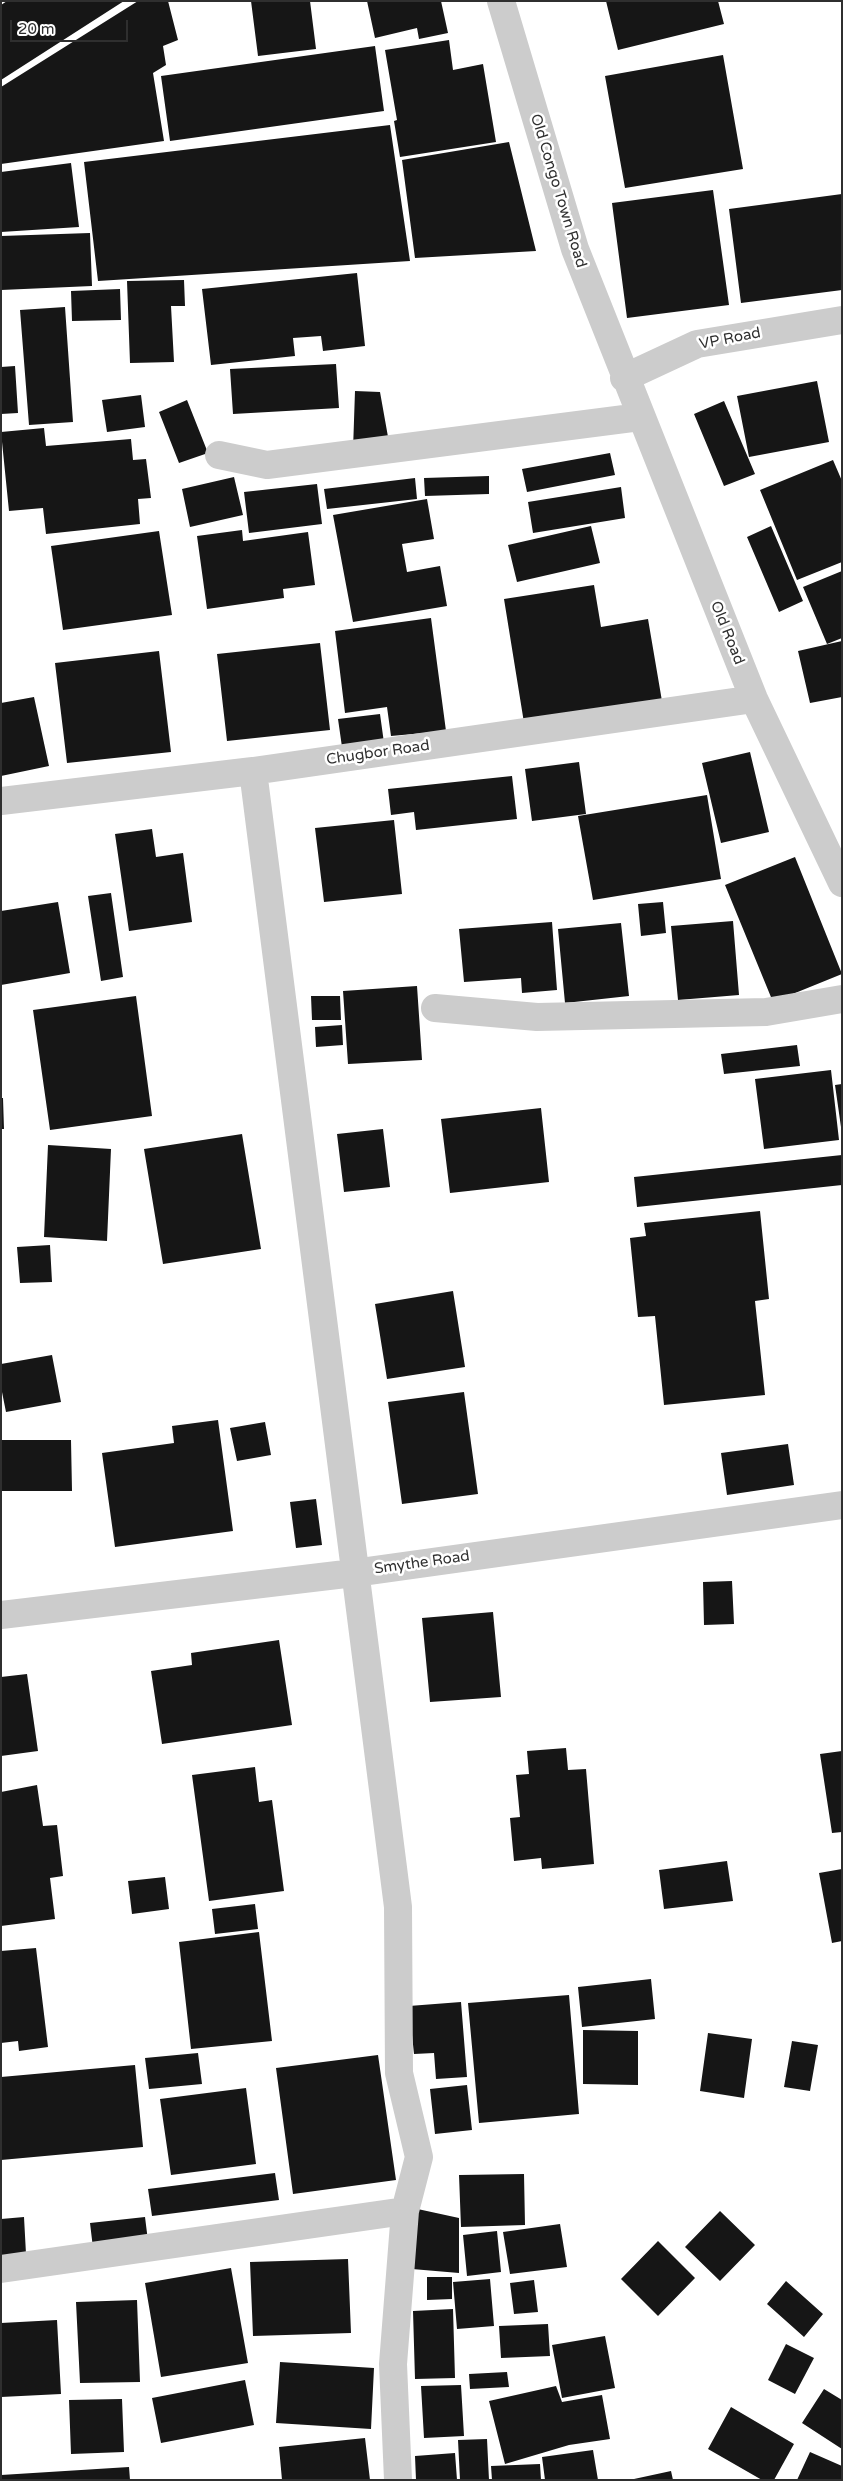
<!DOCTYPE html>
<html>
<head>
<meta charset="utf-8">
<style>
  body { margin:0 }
  #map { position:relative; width:843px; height:2481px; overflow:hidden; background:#fff; font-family:"Varela Round",sans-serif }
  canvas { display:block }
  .frame { position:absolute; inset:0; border:2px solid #2f2f2f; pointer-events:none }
  .scale { position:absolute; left:10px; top:20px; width:118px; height:22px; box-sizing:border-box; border:2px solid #2f2f2f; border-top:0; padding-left:6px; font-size:15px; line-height:18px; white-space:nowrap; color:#2f2f2f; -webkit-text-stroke:4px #fff; paint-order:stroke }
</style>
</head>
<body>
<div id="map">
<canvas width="843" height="2481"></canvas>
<div class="frame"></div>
<div class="scale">20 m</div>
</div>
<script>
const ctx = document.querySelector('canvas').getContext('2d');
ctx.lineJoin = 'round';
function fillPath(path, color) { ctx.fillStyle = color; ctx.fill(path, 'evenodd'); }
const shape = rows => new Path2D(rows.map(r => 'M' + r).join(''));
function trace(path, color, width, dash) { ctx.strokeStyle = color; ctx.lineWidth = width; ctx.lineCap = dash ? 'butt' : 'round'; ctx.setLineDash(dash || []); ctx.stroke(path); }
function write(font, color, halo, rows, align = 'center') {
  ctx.font = font + ' "Varela Round",sans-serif'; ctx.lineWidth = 5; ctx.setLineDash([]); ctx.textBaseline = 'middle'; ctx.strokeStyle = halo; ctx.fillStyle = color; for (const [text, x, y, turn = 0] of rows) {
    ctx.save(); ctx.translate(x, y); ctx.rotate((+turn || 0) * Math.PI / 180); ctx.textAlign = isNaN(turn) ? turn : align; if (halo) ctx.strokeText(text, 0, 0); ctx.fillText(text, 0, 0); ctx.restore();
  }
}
fillPath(shape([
  [7,1,124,1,1,80,1,5],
  [138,1,168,1,178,40,163,46,166,65,153,73,164,141,1,164,1,87],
  [251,1,310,1,316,49,258,56],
  [367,1,441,1,448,33,419,39,417,28,375,38],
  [606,1,718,1,724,24,618,50],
  [449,40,453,70,483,64,496,142,400,157,394,121,397,120,385,50],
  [375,46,384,111,170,141,161,76],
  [723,55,743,169,625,188,605,76],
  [390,125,410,261,98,281,84,162],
  [509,142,536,251,415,258,402,160],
  [71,163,79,227,1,232,1,172],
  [713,190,729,305,627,318,612,203],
  [842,194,842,290,741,303,729,209],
  [90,233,92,286,1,290,1,236],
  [357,273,365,346,323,351,321,336,293,338,295,356,211,365,202,289],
  [184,280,185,306,171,306,174,362,130,363,127,281],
  [120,289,121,320,72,321,71,291],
  [65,307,73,422,29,425,20,310],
  [336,364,339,408,233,414,230,369],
  [15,366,18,413,1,414,1,367],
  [817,381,829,442,749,457,737,396],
  [355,391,380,392,390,448,353,450],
  [141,395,145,427,107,432,102,400],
  [187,400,208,453,179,463,159,412],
  [724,401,755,474,724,486,694,414],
  [44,428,46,446,131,439,133,460,146,459,151,498,138,499,140,524,46,534,43,508,9,511,1,432],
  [610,453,615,475,527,492,522,469],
  [833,460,842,481,842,562,797,580,760,490],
  [489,476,489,494,425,496,424,478],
  [234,477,243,515,190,527,182,489],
  [415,478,417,499,327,509,324,489],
  [317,484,322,524,249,533,244,492],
  [621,487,625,518,533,533,528,502],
  [427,499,434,539,402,544,407,572,440,566,447,606,353,622,333,515],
  [591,526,600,563,517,582,508,545],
  [771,526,803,601,779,612,747,537],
  [242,530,243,541,308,532,315,585,283,589,284,598,207,609,197,536],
  [159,531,172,615,63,630,51,546],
  [842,571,842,638,827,644,803,587],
  [594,585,601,627,648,619,663,707,525,729,504,599],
  [431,618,446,731,391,736,387,707,345,713,335,631],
  [842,641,842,697,810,703,798,651],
  [320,643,330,730,227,741,217,654],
  [159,651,171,752,67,763,55,663],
  [34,697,49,766,1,776,1,703],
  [380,714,384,743,342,747,338,719],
  [750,752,769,832,721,843,702,763],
  [579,762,586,814,532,821,525,769],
  [512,776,517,819,416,830,414,812,391,815,388,789],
  [707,795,721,879,593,900,578,816],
  [394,820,402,894,324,902,315,828],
  [152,829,156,857,183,853,192,922,129,931,115,834],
  [795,857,842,974,773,1002,725,885],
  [111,893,123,977,101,981,88,896],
  [58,902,70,973,1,985,1,911],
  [663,902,666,933,641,936,638,904],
  [733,921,739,995,678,1000,671,926],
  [552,922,557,990,522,993,521,978,464,982,459,929],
  [621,923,629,996,565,1003,558,929],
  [417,986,422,1060,348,1064,343,991],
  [136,996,152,1116,50,1130,33,1010],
  [311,996,340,996,341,1020,312,1020],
  [342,1025,343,1045,316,1047,315,1027],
  [797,1045,800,1066,724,1074,721,1054],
  [831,1070,839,1140,764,1149,755,1079],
  [842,1084,842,1127,841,1127,835,1085],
  [1,1098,3,1098,4,1129,1,1129],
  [541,1108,549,1182,450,1193,441,1119],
  [383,1129,390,1187,344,1192,337,1134],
  [242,1134,261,1249,163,1264,144,1149],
  [48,1145,111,1149,107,1241,44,1237],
  [842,1155,842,1185,637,1207,634,1177],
  [760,1211,769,1299,755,1301,765,1395,664,1405,655,1316,638,1317,630,1238,646,1236,644,1223],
  [50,1245,52,1282,20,1283,17,1247],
  [453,1291,465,1367,387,1379,375,1304],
  [52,1355,61,1402,6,1412,1,1387,1,1364],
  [464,1392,478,1494,402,1504,388,1402],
  [218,1420,233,1531,115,1547,102,1453,174,1443,172,1426],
  [265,1422,271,1455,237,1461,230,1428],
  [1,1440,71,1440,72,1491,2,1491],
  [788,1444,794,1485,727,1495,721,1453],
  [316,1499,322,1545,296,1548,290,1502],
  [732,1581,734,1624,704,1625,703,1582],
  [493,1612,501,1697,430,1702,422,1618],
  [279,1640,292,1725,162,1744,151,1671,192,1665,191,1653],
  [27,1674,38,1751,1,1756,1,1677],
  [566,1748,568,1770,586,1769,594,1864,542,1869,541,1858,514,1861,510,1818,520,1817,516,1775,529,1774,527,1751],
  [842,1751,842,1832,832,1833,820,1754],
  [255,1767,259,1802,272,1800,284,1891,209,1901,192,1775],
  [37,1785,43,1826,57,1825,63,1876,50,1878,55,1919,1,1926,1,1792],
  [727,1861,733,1901,664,1909,659,1870],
  [842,1869,842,1941,832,1943,819,1873],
  [165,1877,169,1909,132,1914,128,1881],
  [255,1904,258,1929,215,1934,212,1909],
  [259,1932,272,2041,191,2049,179,1942],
  [36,1948,48,2047,19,2051,18,2041,1,2043,1,1951],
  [651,1979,655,2019,582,2027,578,1987],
  [569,1995,579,2114,479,2123,468,2003],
  [461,2002,467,2077,436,2079,434,2053,414,2054,409,2006],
  [583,2030,638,2031,638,2085,583,2084],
  [708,2033,752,2039,744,2098,700,2091],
  [792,2041,818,2045,810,2091,784,2087],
  [198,2053,202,2084,149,2089,145,2058],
  [378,2055,396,2180,293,2194,276,2068],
  [135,2065,143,2147,1,2160,1,2077],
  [467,2085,472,2130,435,2134,430,2089],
  [246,2088,256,2164,171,2175,160,2099],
  [275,2173,279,2200,152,2216,148,2189],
  [524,2174,525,2225,461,2227,459,2175],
  [413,2208,459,2218,459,2273,412,2269],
  [720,2211,755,2245,720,2281,685,2247],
  [24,2217,26,2254,1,2256,1,2219],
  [145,2217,148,2241,93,2248,90,2223],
  [560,2224,567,2267,510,2274,503,2232],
  [497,2231,501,2272,467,2276,463,2235],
  [658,2241,695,2278,658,2316,621,2279],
  [348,2259,351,2333,253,2336,250,2262],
  [231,2268,248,2363,161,2377,145,2283],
  [427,2277,452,2277,452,2299,427,2300],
  [490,2279,494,2326,457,2329,453,2282],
  [534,2280,538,2312,514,2314,510,2283],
  [786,2281,823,2314,804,2337,767,2304],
  [137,2300,140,2382,80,2383,76,2302],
  [453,2309,455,2378,415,2379,413,2311],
  [57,2320,61,2394,1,2397,1,2323],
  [548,2324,550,2356,501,2358,499,2326],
  [605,2336,615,2388,562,2398,552,2345],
  [786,2344,814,2358,795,2394,768,2380],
  [280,2362,374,2368,371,2429,276,2423],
  [507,2372,509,2387,470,2389,469,2374],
  [245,2380,254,2425,161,2443,152,2398],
  [461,2385,464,2436,424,2438,421,2386],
  [556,2386,562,2402,602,2395,610,2439,569,2445,505,2464,489,2401],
  [824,2389,842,2400,842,2449,802,2423],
  [122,2399,124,2452,71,2454,69,2400],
  [731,2407,794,2444,774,2480,762,2480,708,2449],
  [365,2438,370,2480,282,2480,279,2447],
  [487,2439,489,2480,460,2480,458,2440],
  [593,2450,598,2480,545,2480,542,2457],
  [810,2452,842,2466,842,2480,797,2480],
  [455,2453,457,2480,416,2480,415,2456],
  [540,2464,541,2480,492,2480,491,2466],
  [129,2467,130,2480,1,2480,1,2475],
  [671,2471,673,2480,634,2480,634,2479]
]), '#161616');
trace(shape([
  [501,1,575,249,754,699,842,883],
  [624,378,697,344,842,320],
  [219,455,267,465,640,417],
  [253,771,398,1907,399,2073,419,2157,405,2211,393,2364,398,2480],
  [1,801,253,771,754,699],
  [435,1008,537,1017,766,1012,842,999],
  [1,1615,354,1573,842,1505],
  [1,2269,405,2211]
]), '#ccc', 28);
write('15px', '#2f2f2f', '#fff', [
  ["Old Congo Town Road",558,191,73],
  ["VP Road",730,339,-11],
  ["Old Road",727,633,68],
  ["Chugbor Road",378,753,-8],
  ["Smythe Road",422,1563,-8]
]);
</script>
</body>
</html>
